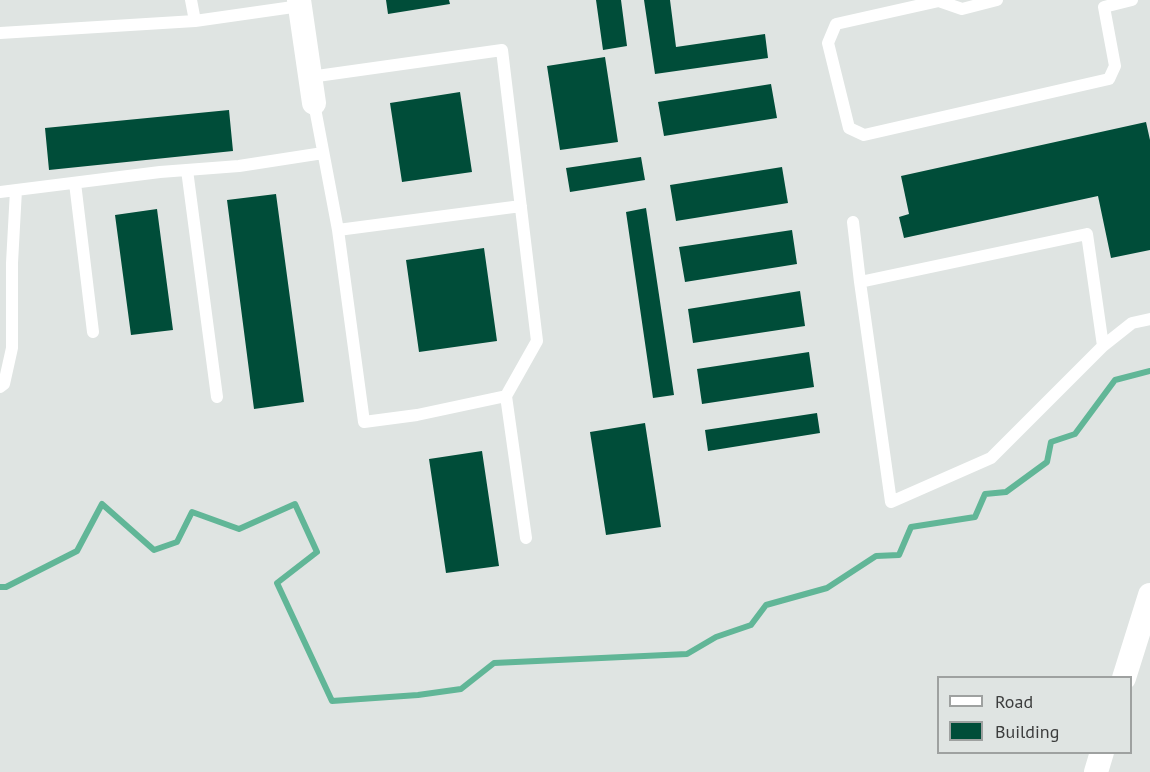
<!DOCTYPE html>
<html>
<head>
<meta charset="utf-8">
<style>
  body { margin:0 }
  #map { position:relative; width:1150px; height:772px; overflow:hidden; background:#dfe4e2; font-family:"PT Sans",sans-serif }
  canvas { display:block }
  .legend { position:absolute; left:937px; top:676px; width:195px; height:78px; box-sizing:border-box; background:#dfe4e2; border:2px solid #9ea1a0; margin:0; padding:8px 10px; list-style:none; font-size:18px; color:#3c3d3d }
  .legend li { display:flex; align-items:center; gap:12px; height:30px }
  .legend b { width:30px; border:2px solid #9ea1a0 }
</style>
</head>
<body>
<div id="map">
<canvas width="1150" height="772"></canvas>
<ul class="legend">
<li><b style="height:8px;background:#fff"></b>Road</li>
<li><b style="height:16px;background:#004d39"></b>Building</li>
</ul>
</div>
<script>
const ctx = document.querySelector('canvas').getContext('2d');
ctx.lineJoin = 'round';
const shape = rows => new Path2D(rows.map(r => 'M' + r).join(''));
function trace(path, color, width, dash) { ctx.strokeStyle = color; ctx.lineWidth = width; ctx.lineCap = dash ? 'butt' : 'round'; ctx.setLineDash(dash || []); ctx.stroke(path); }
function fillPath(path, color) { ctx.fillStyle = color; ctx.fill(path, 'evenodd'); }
trace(shape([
  [0,587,6,587,77,551,102,504,154,550,177,542,192,512,239,529,295,504,317,552,277,583,332,701,418,695,461,689,494,663,687,654,716,637,751,625,766,605,827,588,876,556,899,555,911,527,975,517,985,494,1006,492,1047,462,1051,442,1075,434,1115,380,1150,371]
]), '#61b697', 6);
fillPath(shape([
  [386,0,449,0,450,4,388,14],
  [596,0,621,0,627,46,603,50],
  [644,0,670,0,676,47,765,34,768,58,655,74],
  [605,57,618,142,560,150,547,66],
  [771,84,777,118,664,136,658,102],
  [460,92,472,172,402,182,390,103],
  [229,110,233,151,49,170,45,128],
  [1146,122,1150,140,1150,250,1111,258,1098,196,904,238,899,217,909,214,901,176],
  [641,157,645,180,570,192,566,168],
  [782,167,788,203,676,221,670,185],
  [276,194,304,402,254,409,227,200],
  [646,208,674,395,653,398,626,212],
  [157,209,173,330,131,335,115,215],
  [792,230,797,264,685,282,679,247],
  [484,248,497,341,419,352,406,260],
  [800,291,805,326,693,343,688,309],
  [809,352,814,387,702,404,697,369],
  [817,413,820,433,708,451,705,430],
  [645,423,661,527,606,535,590,432],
  [482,451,499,566,446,573,429,459]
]), '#004d39');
trace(shape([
  [191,0,195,21],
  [997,0,962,9,939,1,836,24,828,43,849,128,864,135,1109,79,1115,66,1104,7,1132,0],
  [0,33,195,21,300,6],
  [310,77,502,50,537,341,506,396,417,415,364,422,338,230,314,103],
  [187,170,217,397],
  [75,183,93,332],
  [0,192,160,172,239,166,323,153],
  [853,222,860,282],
  [338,230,521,206],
  [1103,346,1087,234,860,282,891,502,991,458,1103,346,1132,323,1150,319],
  [0,387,4,384,12,348,12,263,16,190],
  [506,396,526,538]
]), '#fff', 12);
trace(shape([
  [299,0,314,103],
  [1124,678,1150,595],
  [1096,772,1102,752]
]), '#fff', 24);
</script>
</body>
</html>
